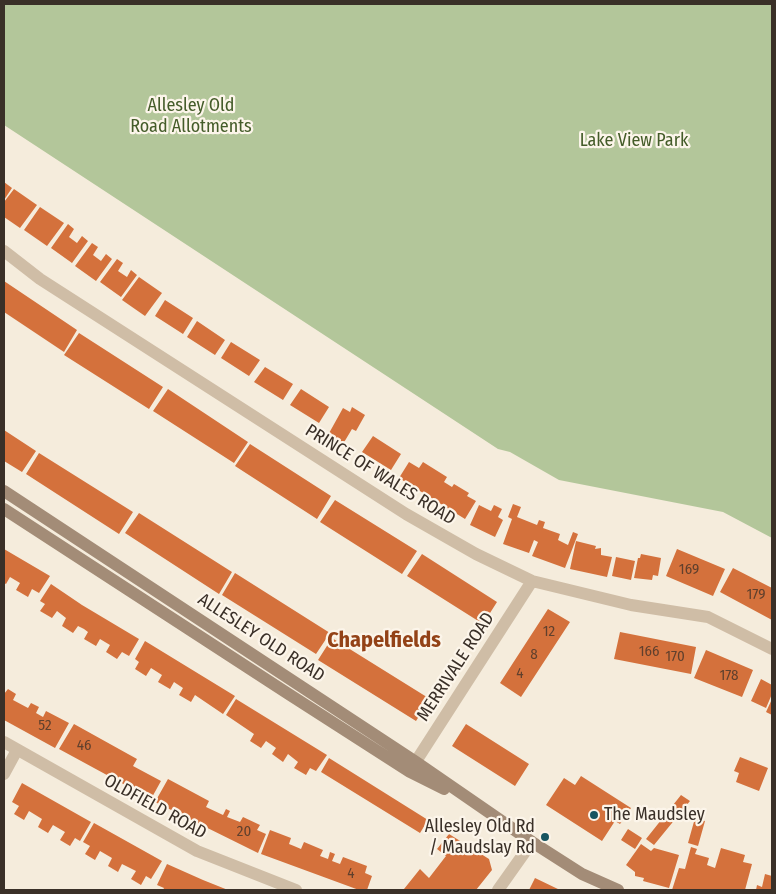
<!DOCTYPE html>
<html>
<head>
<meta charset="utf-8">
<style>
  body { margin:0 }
  #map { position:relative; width:776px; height:894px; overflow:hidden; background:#f5ecdc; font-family:"Fira Sans Condensed",sans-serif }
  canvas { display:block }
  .frame { position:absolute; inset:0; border:5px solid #3a3028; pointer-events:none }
</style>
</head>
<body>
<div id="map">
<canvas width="776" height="894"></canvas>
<div class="frame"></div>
</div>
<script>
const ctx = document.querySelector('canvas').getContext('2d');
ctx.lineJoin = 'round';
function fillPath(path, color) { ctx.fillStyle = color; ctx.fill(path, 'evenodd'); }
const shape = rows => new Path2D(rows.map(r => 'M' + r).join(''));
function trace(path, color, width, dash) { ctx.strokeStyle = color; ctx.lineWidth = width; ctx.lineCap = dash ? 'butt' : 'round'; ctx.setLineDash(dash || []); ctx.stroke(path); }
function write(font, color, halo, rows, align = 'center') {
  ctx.font = font + ' "Fira Sans Condensed",sans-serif'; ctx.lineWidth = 4.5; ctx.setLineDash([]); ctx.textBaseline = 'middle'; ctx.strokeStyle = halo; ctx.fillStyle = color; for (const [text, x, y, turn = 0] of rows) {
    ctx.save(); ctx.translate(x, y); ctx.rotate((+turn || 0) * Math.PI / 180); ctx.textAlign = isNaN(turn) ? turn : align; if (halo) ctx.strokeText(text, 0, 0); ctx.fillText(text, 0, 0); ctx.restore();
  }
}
fillPath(shape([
  [4,4,772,4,772,538,723,512,559,480,510,452,498,449,4,125]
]), '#b3c69a');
fillPath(shape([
  [4,182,12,188,4,200],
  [14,189,37,205,20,228,4,217,4,202],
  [40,207,64,223,47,246,24,230],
  [68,224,74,229,69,237,77,243,82,236,88,241,72,263,51,248],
  [92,243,98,247,93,255,101,261,106,254,112,259,96,281,75,266],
  [117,259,123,263,118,271,127,277,131,270,137,275,121,297,100,282],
  [139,277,162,293,145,316,122,300],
  [4,281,77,330,64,352,4,312],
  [165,300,193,318,183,334,155,316],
  [197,321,225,340,215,355,187,337],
  [79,333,163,387,149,409,64,355],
  [231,342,260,360,249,376,221,358],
  [265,367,293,384,283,400,254,382],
  [168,389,248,442,234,463,153,411],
  [301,389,329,407,319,423,290,405],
  [352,407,365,415,356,431,352,429,343,444,328,435,343,408,350,412],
  [4,430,36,451,22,472,4,461],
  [373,436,401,454,391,470,362,452],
  [250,444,331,496,317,519,235,466],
  [39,453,133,512,119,534,26,474],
  [409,462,419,468,423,462,447,477,444,482,452,487,454,484,469,493,467,496,476,501,465,519,399,478],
  [335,500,417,551,402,574,320,522],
  [513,504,521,507,517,517,537,525,539,520,545,522,543,528,560,534,558,540,568,545,573,532,578,534,565,568,532,556,538,542,534,540,529,553,503,544,512,519,508,517],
  [479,505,491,511,494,505,502,509,498,517,503,520,495,537,470,525],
  [139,513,232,572,219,594,125,533],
  [576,541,596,546,595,549,601,548,601,555,612,557,607,577,570,569],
  [4,549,50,576,39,593,32,589,28,597,16,590,20,583,10,577,6,584,4,583],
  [677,549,725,569,713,596,666,576],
  [422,554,497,602,483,624,407,576],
  [641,554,661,558,658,576,653,575,652,580,634,578,638,558,640,558],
  [616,557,635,561,631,580,612,576],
  [733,568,772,588,772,620,720,592],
  [235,573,330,633,316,654,222,595],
  [51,584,82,605,139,639,129,656,122,652,117,659,106,652,110,645,100,639,96,646,84,639,88,632,84,629,78,626,73,633,62,626,66,618,57,611,52,618,40,611,45,604,40,601],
  [548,609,570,622,521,697,500,683],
  [620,632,696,647,691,674,614,659],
  [332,638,430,699,416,721,318,660],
  [145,641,235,696,223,714,195,695,191,702,179,695,183,688,174,682,170,689,158,682,162,675,151,668,146,676,135,669,139,662,135,659],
  [706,650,753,670,742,697,694,678],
  [761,679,772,685,772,694,766,708,751,701],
  [8,689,16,694,13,700,28,708,31,703,39,707,36,713,43,717,46,711,69,723,55,748,4,720,4,694],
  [236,699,327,755,316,771,310,768,306,775,294,768,298,762,288,754,283,762,272,754,276,748,266,741,261,748,250,741,254,734,226,715],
  [772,699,772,715,766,712],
  [74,724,137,759,133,766,161,781,151,799,59,749],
  [466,724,529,764,515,786,452,746],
  [740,757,768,768,759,791,736,782,739,773,734,771],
  [329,758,428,820,420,833,321,772],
  [581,776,631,808,620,824,615,821,602,841,546,805,564,778,575,785],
  [168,779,209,801,206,807,223,815,226,809,230,811,227,817,240,822,243,817,260,825,257,830,266,834,258,853,155,802],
  [22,783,91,822,80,841,75,838,70,846,60,840,65,832,53,825,48,833,38,827,42,819,29,811,24,820,14,814,19,806,12,802],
  [681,795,690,801,654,845,646,839],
  [695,818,705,821,698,846,688,843],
  [94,823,162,861,151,879,146,876,141,885,131,879,136,871,122,864,118,872,108,866,112,858,100,851,95,860,85,854,90,846,83,842],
  [628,829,642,838,635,849,621,840],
  [270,830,291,838,289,844,294,846,301,849,304,842,323,850,320,856,328,859,330,852,335,854,332,861,340,864,343,857,367,866,365,873,372,876,367,890,359,890,261,854],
  [449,834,489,859,492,870,476,890,404,889,420,869,429,878,446,856,437,849],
  [641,844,651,851,654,848,679,855,669,888,643,881,644,878,635,876,635,872,626,865],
  [691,847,697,849,695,854,709,858,707,865,715,868,721,848,745,855,743,862,752,864,745,890,672,890,679,868,685,869],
  [167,864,203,880,228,890,163,890,164,888,157,885],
  [765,874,772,876,772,890,756,890,757,885,762,887],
  [535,878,560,890,529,890]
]), '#d4713c');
trace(shape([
  [4,251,40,279,406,514,476,554,532,581,631,605,708,617,772,649],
  [4,742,197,851,296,890],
  [411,769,532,581],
  [4,774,17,750],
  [498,890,532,842]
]), '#cfbda6', 12);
trace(shape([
  [4,491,416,762,532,842,582,874,618,890],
  [4,509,287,693,410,772,444,789]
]), '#a38c77', 12);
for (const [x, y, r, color] of [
  [594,815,5,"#185561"],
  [545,837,5,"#185561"]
]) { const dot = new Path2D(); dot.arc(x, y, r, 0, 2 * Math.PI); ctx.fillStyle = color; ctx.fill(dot); trace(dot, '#fcf5ea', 2); }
write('15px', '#60402d', null, [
  ["169",689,570],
  ["179",756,595],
  ["12",549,632],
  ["166",649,652],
  ["8",534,655],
  ["170",675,657],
  ["4",520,674],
  ["178",729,676],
  ["52",45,726],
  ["46",84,746],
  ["20",244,832],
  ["4",351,874]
]);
write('18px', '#445c29', '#fcf5ea', [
  ["Allesley Old",191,106],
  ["Road Allotments",191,127],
  ["Lake View Park",634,141]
]);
write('18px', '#3a3028', '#fcf5ea', [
  ["PRINCE OF WALES ROAD",380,475,32],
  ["ALLESLEY OLD ROAD",261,638,33],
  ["MERRIVALE ROAD",456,667,-57],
  ["OLDFIELD ROAD",155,807,29]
]);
write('18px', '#3a3028', '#fcf5ea', [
  ["The Maudsley",604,815],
  ["Allesley Old Rd",535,827,"right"],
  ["/ Maudslay Rd",535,848,"right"]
], 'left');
write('bold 22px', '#934217', '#fcf5ea', [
  ["Chapelfields",384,641]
]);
</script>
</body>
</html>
